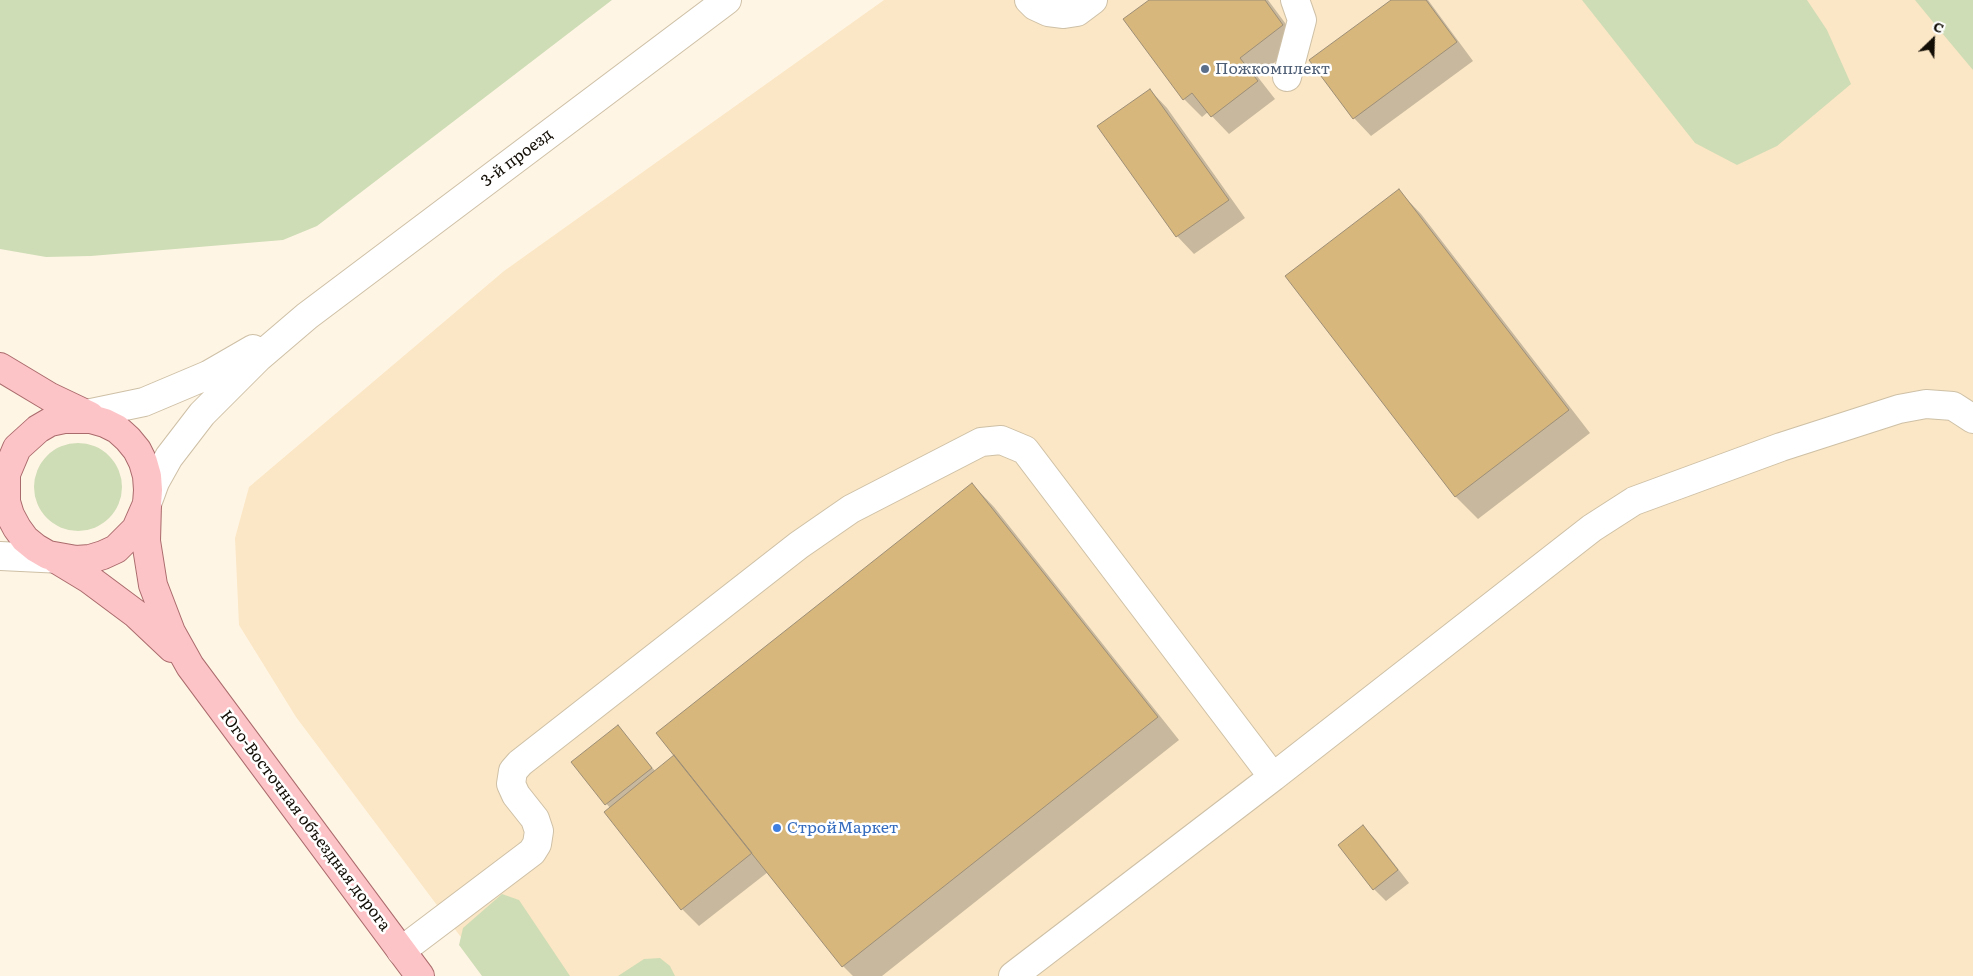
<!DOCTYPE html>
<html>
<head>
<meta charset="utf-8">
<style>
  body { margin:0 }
  #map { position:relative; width:1973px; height:976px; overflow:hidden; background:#fff5e5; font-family:Literata,serif }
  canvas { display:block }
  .north { position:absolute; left:1908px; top:15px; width:50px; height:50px; -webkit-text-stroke:4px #fff; paint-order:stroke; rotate:24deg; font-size:14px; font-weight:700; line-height:20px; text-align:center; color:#120d05 }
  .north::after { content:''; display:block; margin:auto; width:18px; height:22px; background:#120d05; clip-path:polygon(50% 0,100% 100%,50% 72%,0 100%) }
</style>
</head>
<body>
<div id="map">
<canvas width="1973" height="976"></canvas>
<div class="north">С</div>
</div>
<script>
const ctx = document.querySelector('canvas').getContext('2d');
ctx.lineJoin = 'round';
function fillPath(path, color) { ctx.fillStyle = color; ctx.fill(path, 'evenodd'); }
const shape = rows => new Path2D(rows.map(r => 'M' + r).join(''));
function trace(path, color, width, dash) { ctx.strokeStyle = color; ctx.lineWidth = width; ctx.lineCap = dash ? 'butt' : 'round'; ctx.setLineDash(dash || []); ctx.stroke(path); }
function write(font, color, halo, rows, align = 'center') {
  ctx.font = font + ' Literata,serif'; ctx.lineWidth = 5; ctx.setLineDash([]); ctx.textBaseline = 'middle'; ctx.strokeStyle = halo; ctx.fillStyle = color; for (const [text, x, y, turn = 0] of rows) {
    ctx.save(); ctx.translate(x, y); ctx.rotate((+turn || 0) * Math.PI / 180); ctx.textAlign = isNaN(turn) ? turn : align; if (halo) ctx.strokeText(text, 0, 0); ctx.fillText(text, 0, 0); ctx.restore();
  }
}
fillPath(shape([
  [884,0,1973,0,1973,976,490,976,296,717,239,625,235,538,249,487,504,271]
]), '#fbe7c5');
fillPath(shape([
  [0,0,612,0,317,226,283,240,91,256,46,257,0,249],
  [1582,0,1807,0,1827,30,1851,84,1777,146,1737,165,1695,143],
  [1915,0,1973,0,1973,70,1942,33],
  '34 487a44 44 0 1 1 88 0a44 44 0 1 1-88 0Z',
  [502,894,519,900,570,976,482,976,459,945,463,928],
  [660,958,670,966,675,976,618,976,644,959]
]), '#cfddb6');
fillPath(shape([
  [1151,0,1268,0,1300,43,1257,76,1275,99,1229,134,1208,112,1202,117,1184,99],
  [1393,0,1428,0,1473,61,1371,136,1354,118],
  [1150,90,1167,108,1245,218,1194,254,1177,236],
  [1399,191,1421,214,1590,433,1478,519,1456,497,1287,276],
  [972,484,994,507,1179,740,882,976,853,976,843,966,768,872,699,926,682,909,610,808,573,763,618,727,656,772],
  [1363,827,1375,839,1409,883,1386,901,1374,889]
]), '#0003');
const building = shape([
  [1149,0,1265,0,1283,25,1240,58,1258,81,1211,117,1192,93,1183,100,1123,19,1149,0],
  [1391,0,1426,0,1457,42,1353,119,1309,60,1391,0],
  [1150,89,1229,200,1176,237,1097,126,1150,89],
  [1399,189,1569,410,1455,497,1285,276,1399,189],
  [972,483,1158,717,842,967,656,733,972,483],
  [618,725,652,768,605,805,571,762,618,725],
  [674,755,752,853,681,910,604,812,674,755],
  [1363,825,1398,870,1373,890,1338,845,1363,825]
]);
fillPath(building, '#d8b77c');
trace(building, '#9e8f77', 1);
const minor = shape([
  [1029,0,1035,6,1048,12,1064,14,1077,12,1093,0],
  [1287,77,1302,20,1295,0],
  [72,417,144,402,208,375,253,349],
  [147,504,155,482,169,457,202,414,259,357,307,316,727,0],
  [0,556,62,559],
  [1273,777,1592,528,1634,501,1781,447,1899,409,1926,404,1953,406,1973,419],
  [401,951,532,852,537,844,539,831,535,819,516,795,511,784,513,771,520,763,799,545,851,509,981,442,1001,440,1025,450,1273,777,1013,976]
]);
const major = shape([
  [0,367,50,397,90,416],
  [0,482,10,515,17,528,25,539,36,548,48,555,76,560,90,559,103,555,116,549,136,529,147,504,148,490,147,476,143,462,137,450,128,439,117,429,105,423,91,419,64,419,50,422,38,429,17,448,6,474,6,502],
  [147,504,146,541,153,585,171,632,190,666,420,976],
  [56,559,89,579,136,614,172,648]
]);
trace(minor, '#cec0a6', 30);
trace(major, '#aa6b6c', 30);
trace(minor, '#fff', 28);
trace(major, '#fdc4c8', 28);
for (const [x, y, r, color] of [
  [1205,69,5,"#5c6f8a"],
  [777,828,5,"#3f7fe0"]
]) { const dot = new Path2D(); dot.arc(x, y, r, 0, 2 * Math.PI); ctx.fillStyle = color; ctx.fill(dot); trace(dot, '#fff', 2); }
write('16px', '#4e5e75', '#fff', [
  ["Пожкомплект",1215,69]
], 'left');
write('16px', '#120d05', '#fff', [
  ["3-й проезд",517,158,-37],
  ["Юго-Восточная объездная дорога",305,821,53]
]);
write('16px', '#366cbe', '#fff', [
  ["СтройМаркет",787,828]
], 'left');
</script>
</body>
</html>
